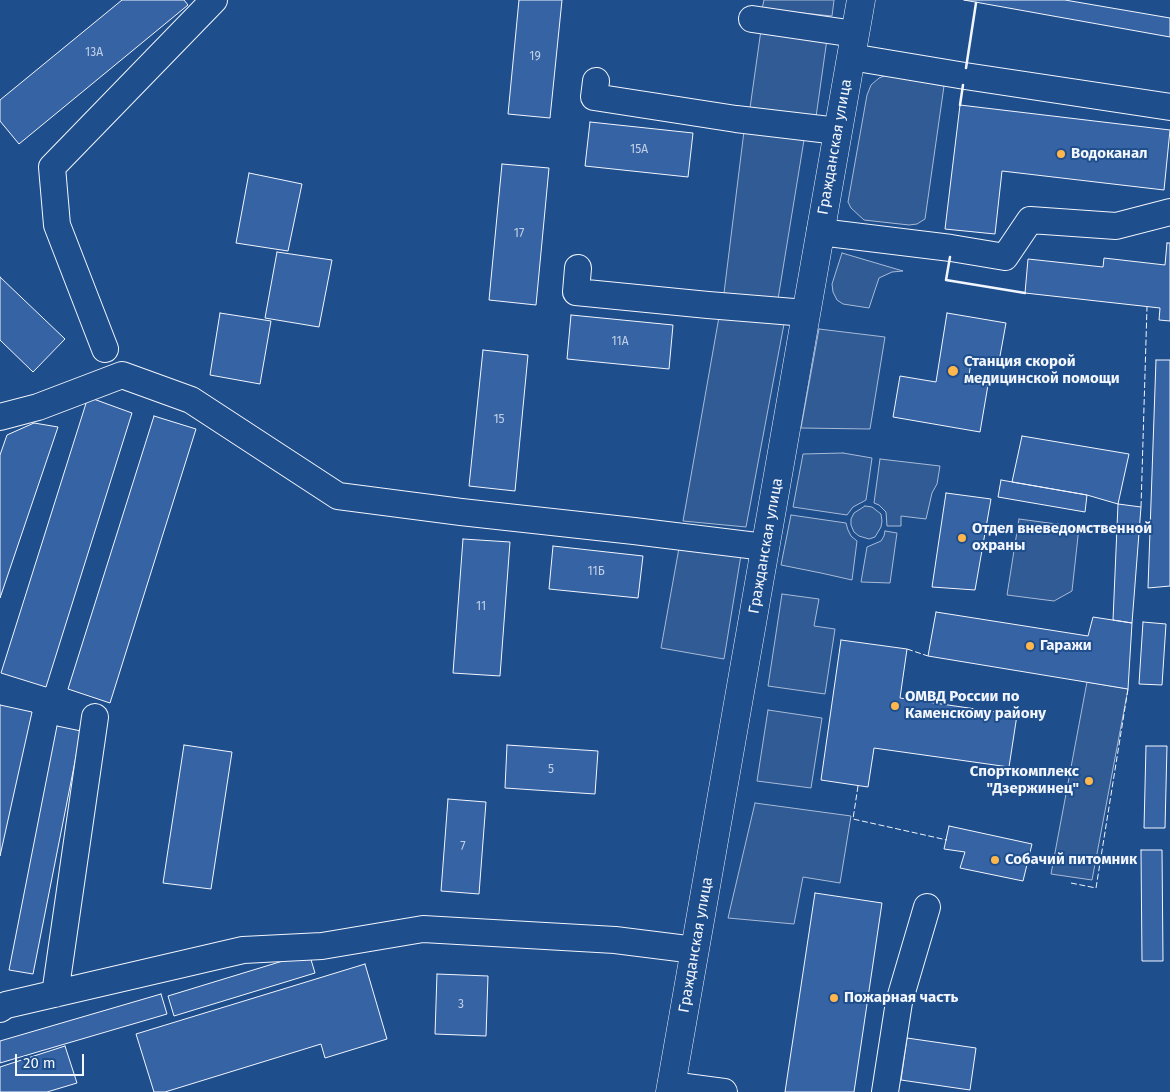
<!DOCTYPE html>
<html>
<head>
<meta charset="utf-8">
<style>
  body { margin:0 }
  #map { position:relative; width:1170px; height:1092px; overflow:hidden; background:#1f4e8c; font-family:"Fira Sans",sans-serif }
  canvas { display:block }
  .scale { position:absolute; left:15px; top:1054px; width:69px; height:22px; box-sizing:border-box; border:2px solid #f2f6ff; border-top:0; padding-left:6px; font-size:15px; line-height:18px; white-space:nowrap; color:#f2f6ff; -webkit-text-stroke:4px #1f4e8c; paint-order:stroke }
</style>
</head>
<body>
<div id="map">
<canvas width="1170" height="1092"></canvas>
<div class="scale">20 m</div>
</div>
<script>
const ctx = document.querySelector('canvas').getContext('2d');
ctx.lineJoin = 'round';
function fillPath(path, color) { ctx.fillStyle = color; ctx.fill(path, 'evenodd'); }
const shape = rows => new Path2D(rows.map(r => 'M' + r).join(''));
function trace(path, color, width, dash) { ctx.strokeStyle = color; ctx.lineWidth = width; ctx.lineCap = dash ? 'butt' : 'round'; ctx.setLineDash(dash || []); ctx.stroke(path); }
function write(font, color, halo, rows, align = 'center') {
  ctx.font = font + ' "Fira Sans",sans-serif'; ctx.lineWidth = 4; ctx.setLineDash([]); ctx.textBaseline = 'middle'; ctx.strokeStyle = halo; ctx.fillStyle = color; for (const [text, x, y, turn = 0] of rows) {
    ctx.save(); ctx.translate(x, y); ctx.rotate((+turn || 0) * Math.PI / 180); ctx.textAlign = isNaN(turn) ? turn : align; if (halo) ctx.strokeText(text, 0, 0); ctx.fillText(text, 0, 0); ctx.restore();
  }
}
const built = shape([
  [764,0,834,0,832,16,762,9,764,0],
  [761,30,827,39,816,117,750,108,761,30],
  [887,75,944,86,925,219,917,224,909,225,864,220,851,208,848,202,867,95,871,85,879,78,887,75],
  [744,131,804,140,778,299,724,293,744,131],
  [842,253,903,271,892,272,879,278,869,308,843,304,837,300,833,292,832,284,842,253],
  [719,317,784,324,746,527,683,521,719,317],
  [819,329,885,337,870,429,801,428,819,329],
  [843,453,872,458,866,500,853,507,847,515,793,507,803,454,843,453],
  [880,459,940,466,937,484,932,493,926,519,901,516,901,526,887,526,886,512,879,505,874,503,880,459],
  [865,506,872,507,881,514,882,521,881,527,875,537,869,539,859,536,854,532,851,525,851,519,854,513,865,506],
  [791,515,846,523,848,530,851,536,857,541,852,580,821,573,781,565,791,515],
  [1019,519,1079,527,1072,591,1054,601,1007,595,1019,519],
  [885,531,897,533,890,583,861,582,867,547,881,541,884,536,885,531],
  [679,548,741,555,724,659,661,648,679,548],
  [782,594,819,599,814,626,835,629,825,694,768,686,782,594],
  [1087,682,1128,689,1092,880,1051,874,1087,682],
  [768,710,822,718,811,788,757,781,768,710],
  [755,803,851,816,840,883,803,877,794,924,728,918,755,803]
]);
fillPath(built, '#305b95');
trace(built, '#a8bbd7', 1);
const building = shape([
  [122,0,184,0,188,5,19,144,0,121,0,100,122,0],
  [519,0,562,0,550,118,508,114,519,0],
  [964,0,1065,0,1170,18,1170,37,964,0],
  [960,105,1170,130,1164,190,1002,171,995,234,945,229,960,105],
  [590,122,693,133,688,177,585,166,590,122],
  [502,164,549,168,536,305,489,300,502,164],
  [249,173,302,184,288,251,236,243,249,173],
  [1167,243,1170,243,1170,321,1159,320,1160,308,1025,293,1028,259,1103,267,1104,258,1165,265,1167,243],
  [277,252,332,260,319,327,265,318,277,252],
  [0,277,65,339,33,372,0,340,0,277],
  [220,313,271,321,260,384,210,375,220,313],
  [947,313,1006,323,998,367,971,362,968,382,988,385,980,432,893,417,900,376,936,382,947,313],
  [571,315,673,325,669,369,567,359,571,315],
  [483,350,528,355,515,491,469,486,483,350],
  [1156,360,1170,360,1170,586,1148,588,1156,360],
  [88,397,132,413,46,687,1,673,88,397],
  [154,416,196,429,110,703,68,689,154,416],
  [34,423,58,427,0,598,0,455,7,435,34,423],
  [1022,436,1129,454,1118,504,1087,495,1012,482,1022,436],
  [1001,480,1087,495,1085,512,998,497,1001,480],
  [946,493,991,499,975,590,932,587,946,493],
  [1118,504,1141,507,1132,623,1113,620,1118,504],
  [463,539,510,542,500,676,453,673,463,539],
  [553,546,643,556,638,598,549,589,553,546],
  [936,612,1088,636,1093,617,1132,623,1128,689,928,656,936,612],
  [1143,622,1166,624,1162,685,1139,684,1143,622],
  [841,640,907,649,900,698,1017,715,1009,767,874,748,868,787,821,780,841,640],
  [0,705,32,712,0,856,0,705],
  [57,726,81,731,33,974,9,970,57,726],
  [184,745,232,752,211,889,163,883,184,745],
  [507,745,598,751,595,794,505,788,507,745],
  [1146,746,1167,746,1165,828,1144,828,1146,746],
  [448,799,486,802,479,894,441,891,448,799],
  [949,826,1032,844,1023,881,960,868,965,852,944,849,949,826],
  [1141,850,1162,850,1163,961,1142,961,1141,850],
  [815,893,882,903,854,1092,785,1092,815,893],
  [309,953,315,973,174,1016,168,996,309,953],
  [365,964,387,1039,325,1058,321,1044,165,1092,154,1092,136,1034,365,964],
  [437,974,488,976,486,1036,435,1034,437,974],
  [161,994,167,1014,0,1063,0,1041,161,994],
  [907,1038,976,1048,970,1090,901,1080,907,1038],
  [65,1046,77,1083,47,1092,0,1092,0,1067,65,1046]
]);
fillPath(building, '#3563a3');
trace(building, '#f2f6ff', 1);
const minor = shape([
  [752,19,855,34],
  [851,57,965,76,1170,107],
  [596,81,594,97,736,119,838,131],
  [820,232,951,248,1005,257,1030,220,1116,226,1170,212],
  [578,268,576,292,708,305,806,313],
  [105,349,57,225,52,167,214,0],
  [0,417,38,407,122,375,191,400,338,496,461,512,634,531,765,547],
  [55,994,95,717],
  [0,1009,6,1005,243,950,322,946,423,929,615,940,695,950],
  [671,1085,724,1092],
  [885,1092,899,1002,927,907]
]);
const major = shape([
  [670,1092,861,0]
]);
trace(minor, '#f2f6ff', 28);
trace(major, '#f2f6ff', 29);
trace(minor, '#1f4e8c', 26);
trace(major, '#1f4e8c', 28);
trace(shape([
  [1141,507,1147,307],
  [907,649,928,656],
  [858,786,853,819,947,840],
  [1071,883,1096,888,1128,689]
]), '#f2f6ff', 1, [6, 2.5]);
trace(shape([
  [966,68,976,3],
  [960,105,963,85],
  [950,257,946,280,1025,293]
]), '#f2f6ff', 2.5);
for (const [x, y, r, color] of [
  [1061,154,5,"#ffb74d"],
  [953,371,6,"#ffb74d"],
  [962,538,5,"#ffb74d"],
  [1030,646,5,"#ffb74d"],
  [895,706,5,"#ffb74d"],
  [1089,781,5,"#ffb74d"],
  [995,860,5,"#ffb74d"],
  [834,998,5,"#ffb74d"]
]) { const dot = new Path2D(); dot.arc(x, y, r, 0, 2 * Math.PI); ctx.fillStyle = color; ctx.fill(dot); trace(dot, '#1f4e8c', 2); }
write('12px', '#c3d1e8', null, [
  ["13А",94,53],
  ["19",535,57],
  ["15А",639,150],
  ["17",519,234],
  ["11А",620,342],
  ["15",499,420],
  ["11Б",596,572],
  ["11",481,607],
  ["5",551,770],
  ["7",463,847],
  ["3",461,1005]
]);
write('15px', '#f2f6ff', '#1f4e8c', [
  ["Гражданская улица",835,147,-80],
  ["Гражданская улица",766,546,-80],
  ["Гражданская улица",696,945,-80]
]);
write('bold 15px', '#f2f6ff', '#1f4e8c', [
  ["Водоканал",1071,154],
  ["Станция скорой",964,362],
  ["медицинской помощи",964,379],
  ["Отдел вневедомственной",972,529],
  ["охраны",972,546],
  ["Гаражи",1040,646],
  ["ОМВД России по",905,697],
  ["Каменскому району",905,714],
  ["Спорткомплекс",1079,772,"right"],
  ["\"Дзержинец\"",1079,789,"right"],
  ["Собачий питомник",1005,860],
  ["Пожарная часть",844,998]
], 'left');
</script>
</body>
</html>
